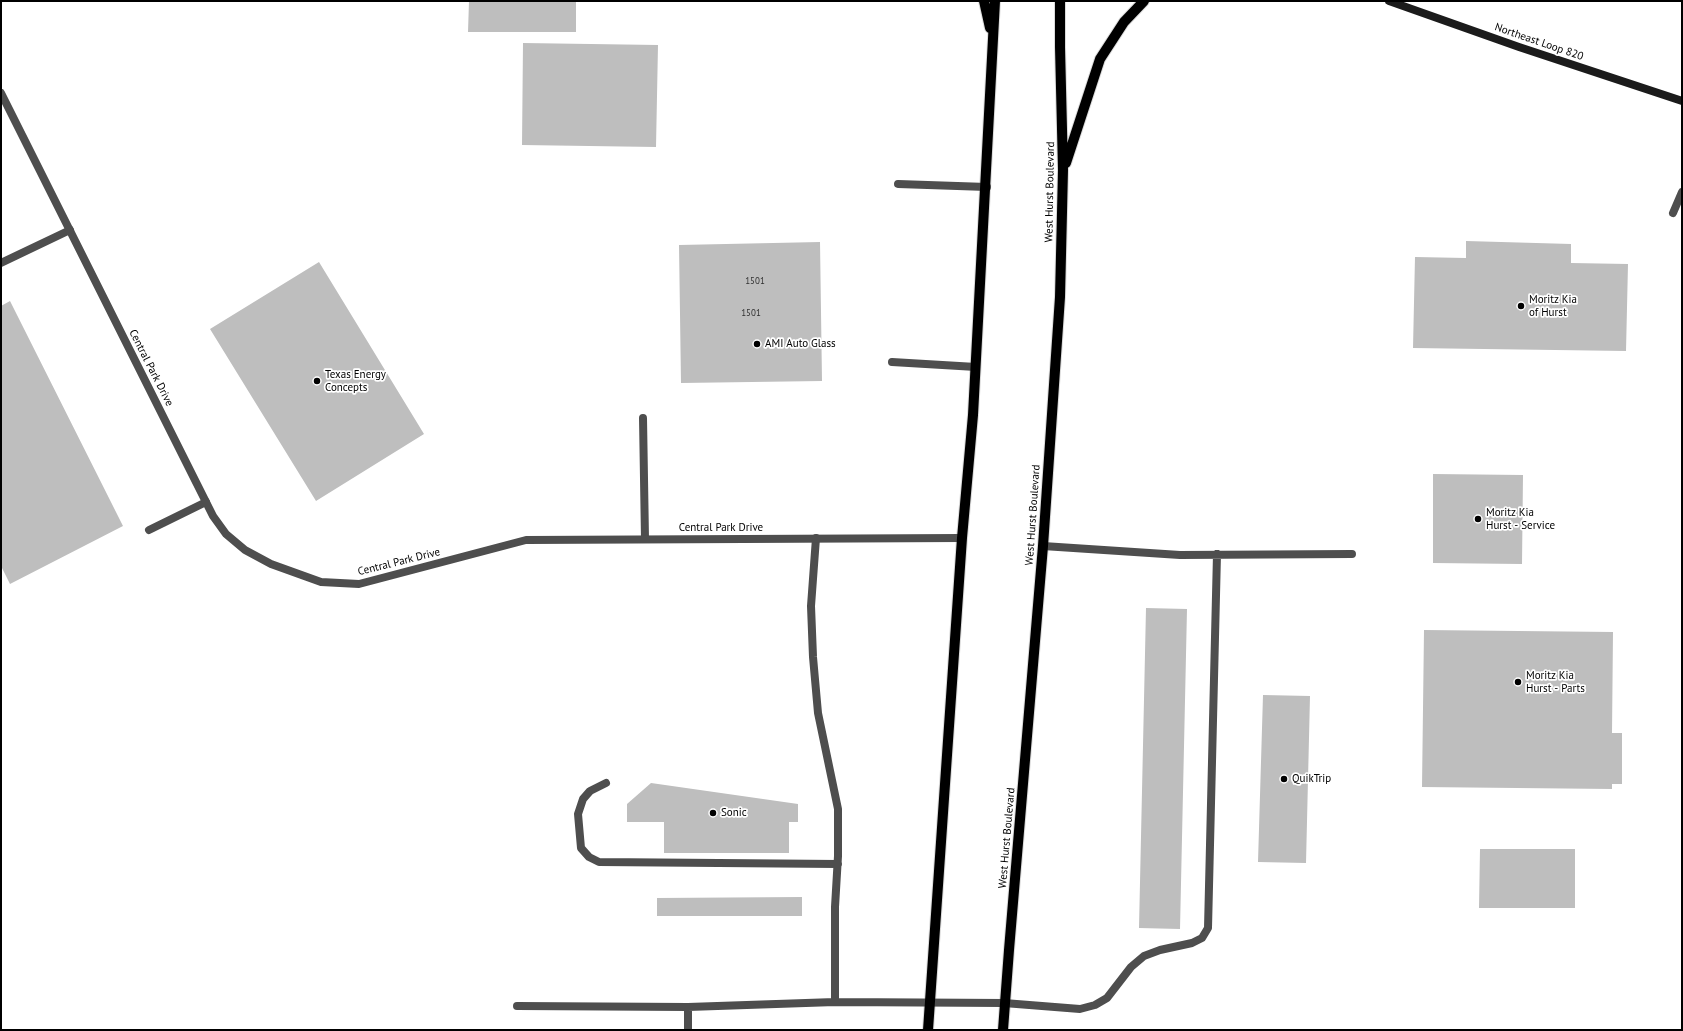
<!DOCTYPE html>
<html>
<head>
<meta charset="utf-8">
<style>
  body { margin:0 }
  #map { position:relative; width:1683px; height:1031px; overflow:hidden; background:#fff; font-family:"PT Sans",sans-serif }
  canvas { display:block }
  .frame { position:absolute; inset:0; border:2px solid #000; pointer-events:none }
</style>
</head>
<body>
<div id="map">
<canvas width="1683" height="1031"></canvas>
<div class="frame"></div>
</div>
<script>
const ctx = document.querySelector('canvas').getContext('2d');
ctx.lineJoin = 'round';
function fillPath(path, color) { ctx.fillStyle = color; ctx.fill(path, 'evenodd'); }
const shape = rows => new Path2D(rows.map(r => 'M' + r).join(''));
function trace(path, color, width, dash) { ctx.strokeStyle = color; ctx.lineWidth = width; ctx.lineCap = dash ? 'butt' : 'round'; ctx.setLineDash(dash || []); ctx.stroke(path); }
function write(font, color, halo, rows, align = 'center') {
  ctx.font = font + ' "PT Sans",sans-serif'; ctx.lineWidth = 3.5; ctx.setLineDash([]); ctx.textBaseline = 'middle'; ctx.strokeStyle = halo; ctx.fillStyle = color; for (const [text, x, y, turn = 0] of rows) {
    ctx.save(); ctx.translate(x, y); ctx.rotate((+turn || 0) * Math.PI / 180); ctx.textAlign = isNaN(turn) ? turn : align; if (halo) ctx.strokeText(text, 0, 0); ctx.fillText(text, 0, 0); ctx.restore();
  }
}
fillPath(shape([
  [469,1,576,1,576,32,468,32],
  [523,43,658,45,656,147,522,145],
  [1466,241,1571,244,1571,263,1628,264,1626,351,1413,348,1415,257,1466,258],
  [820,242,822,381,681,383,679,245],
  [319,262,424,434,316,501,210,329],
  [10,301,123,526,10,584,1,566,1,306],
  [1433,474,1523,475,1522,564,1433,563],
  [1146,608,1187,609,1180,929,1139,928],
  [1424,630,1613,632,1612,733,1622,733,1622,784,1612,784,1612,789,1422,787],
  [1263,695,1310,696,1306,863,1258,862],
  [651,783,798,804,798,822,789,822,789,853,664,853,664,822,627,822,627,804],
  [1480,849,1575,849,1575,908,1479,908],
  [802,897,802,916,657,916,657,898]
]), '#bebebe');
const primary = shape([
  [984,1,990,28],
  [1066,163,1100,59,1124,22,1144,1],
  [928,1030,962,538,973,415,995,1],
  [1003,1030,1009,950,1043,546,1060,297,1063,170,1060,47,1060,1]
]);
trace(primary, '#dbdbdb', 12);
trace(shape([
  [898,184,987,187],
  [1673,213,1682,192],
  [1,263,70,230],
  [892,362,976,367],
  [643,418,645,539],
  [149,530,206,502],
  [816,538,811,606,813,657,818,713,838,809,838,856,835,907,835,1002,1004,1003,1080,1009,1095,1005,1107,998,1131,967,1144,956,1160,950,1192,943,1202,938,1208,928,1217,554],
  [1043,546,1180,555,1352,554],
  [606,783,590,791,583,799,578,814,581,848,589,857,599,862,838,864],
  [517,1006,688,1007,835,1002],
  [688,1007,688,1030]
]), '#4e4e4e', 8);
trace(shape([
  [1,93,213,516,226,534,245,550,271,564,321,582,359,584,526,540,962,538]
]), '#4e4e4e', 8);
trace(shape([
  [1389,1,1519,47,1682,101]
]), '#1b1b1b', 8);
trace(primary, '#000', 10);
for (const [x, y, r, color] of [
  [1521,306,4,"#000"],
  [757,344,4,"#000"],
  [317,381,4,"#000"],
  [1478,519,4,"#000"],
  [1518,682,4,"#000"],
  [1284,779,4,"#000"],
  [713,813,4,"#000"]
]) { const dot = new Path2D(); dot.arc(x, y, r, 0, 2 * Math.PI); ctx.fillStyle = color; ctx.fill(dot); trace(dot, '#fff', 1.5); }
write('9px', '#303030', null, [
  ["1501",755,281],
  ["1501",751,313]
]);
write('11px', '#000', '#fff', [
  ["Northeast Loop 820",1539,42,19],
  ["West Hurst Boulevard",1050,192,-89],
  ["Central Park Drive",151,368,63],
  ["West Hurst Boulevard",1033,515,-86],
  ["Central Park Drive",721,528],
  ["Central Park Drive",399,562,-14],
  ["West Hurst Boulevard",1007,838,-85]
]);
write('11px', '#000', '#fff', [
  ["Moritz Kia",1529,300],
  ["of Hurst",1529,313],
  ["AMI Auto Glass",765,344],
  ["Texas Energy",325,375],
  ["Concepts",325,388],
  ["Moritz Kia",1486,513],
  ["Hurst - Service",1486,526],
  ["Moritz Kia",1526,676],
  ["Hurst - Parts",1526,689],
  ["QuikTrip",1292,779],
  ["Sonic",721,813]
], 'left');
</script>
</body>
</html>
